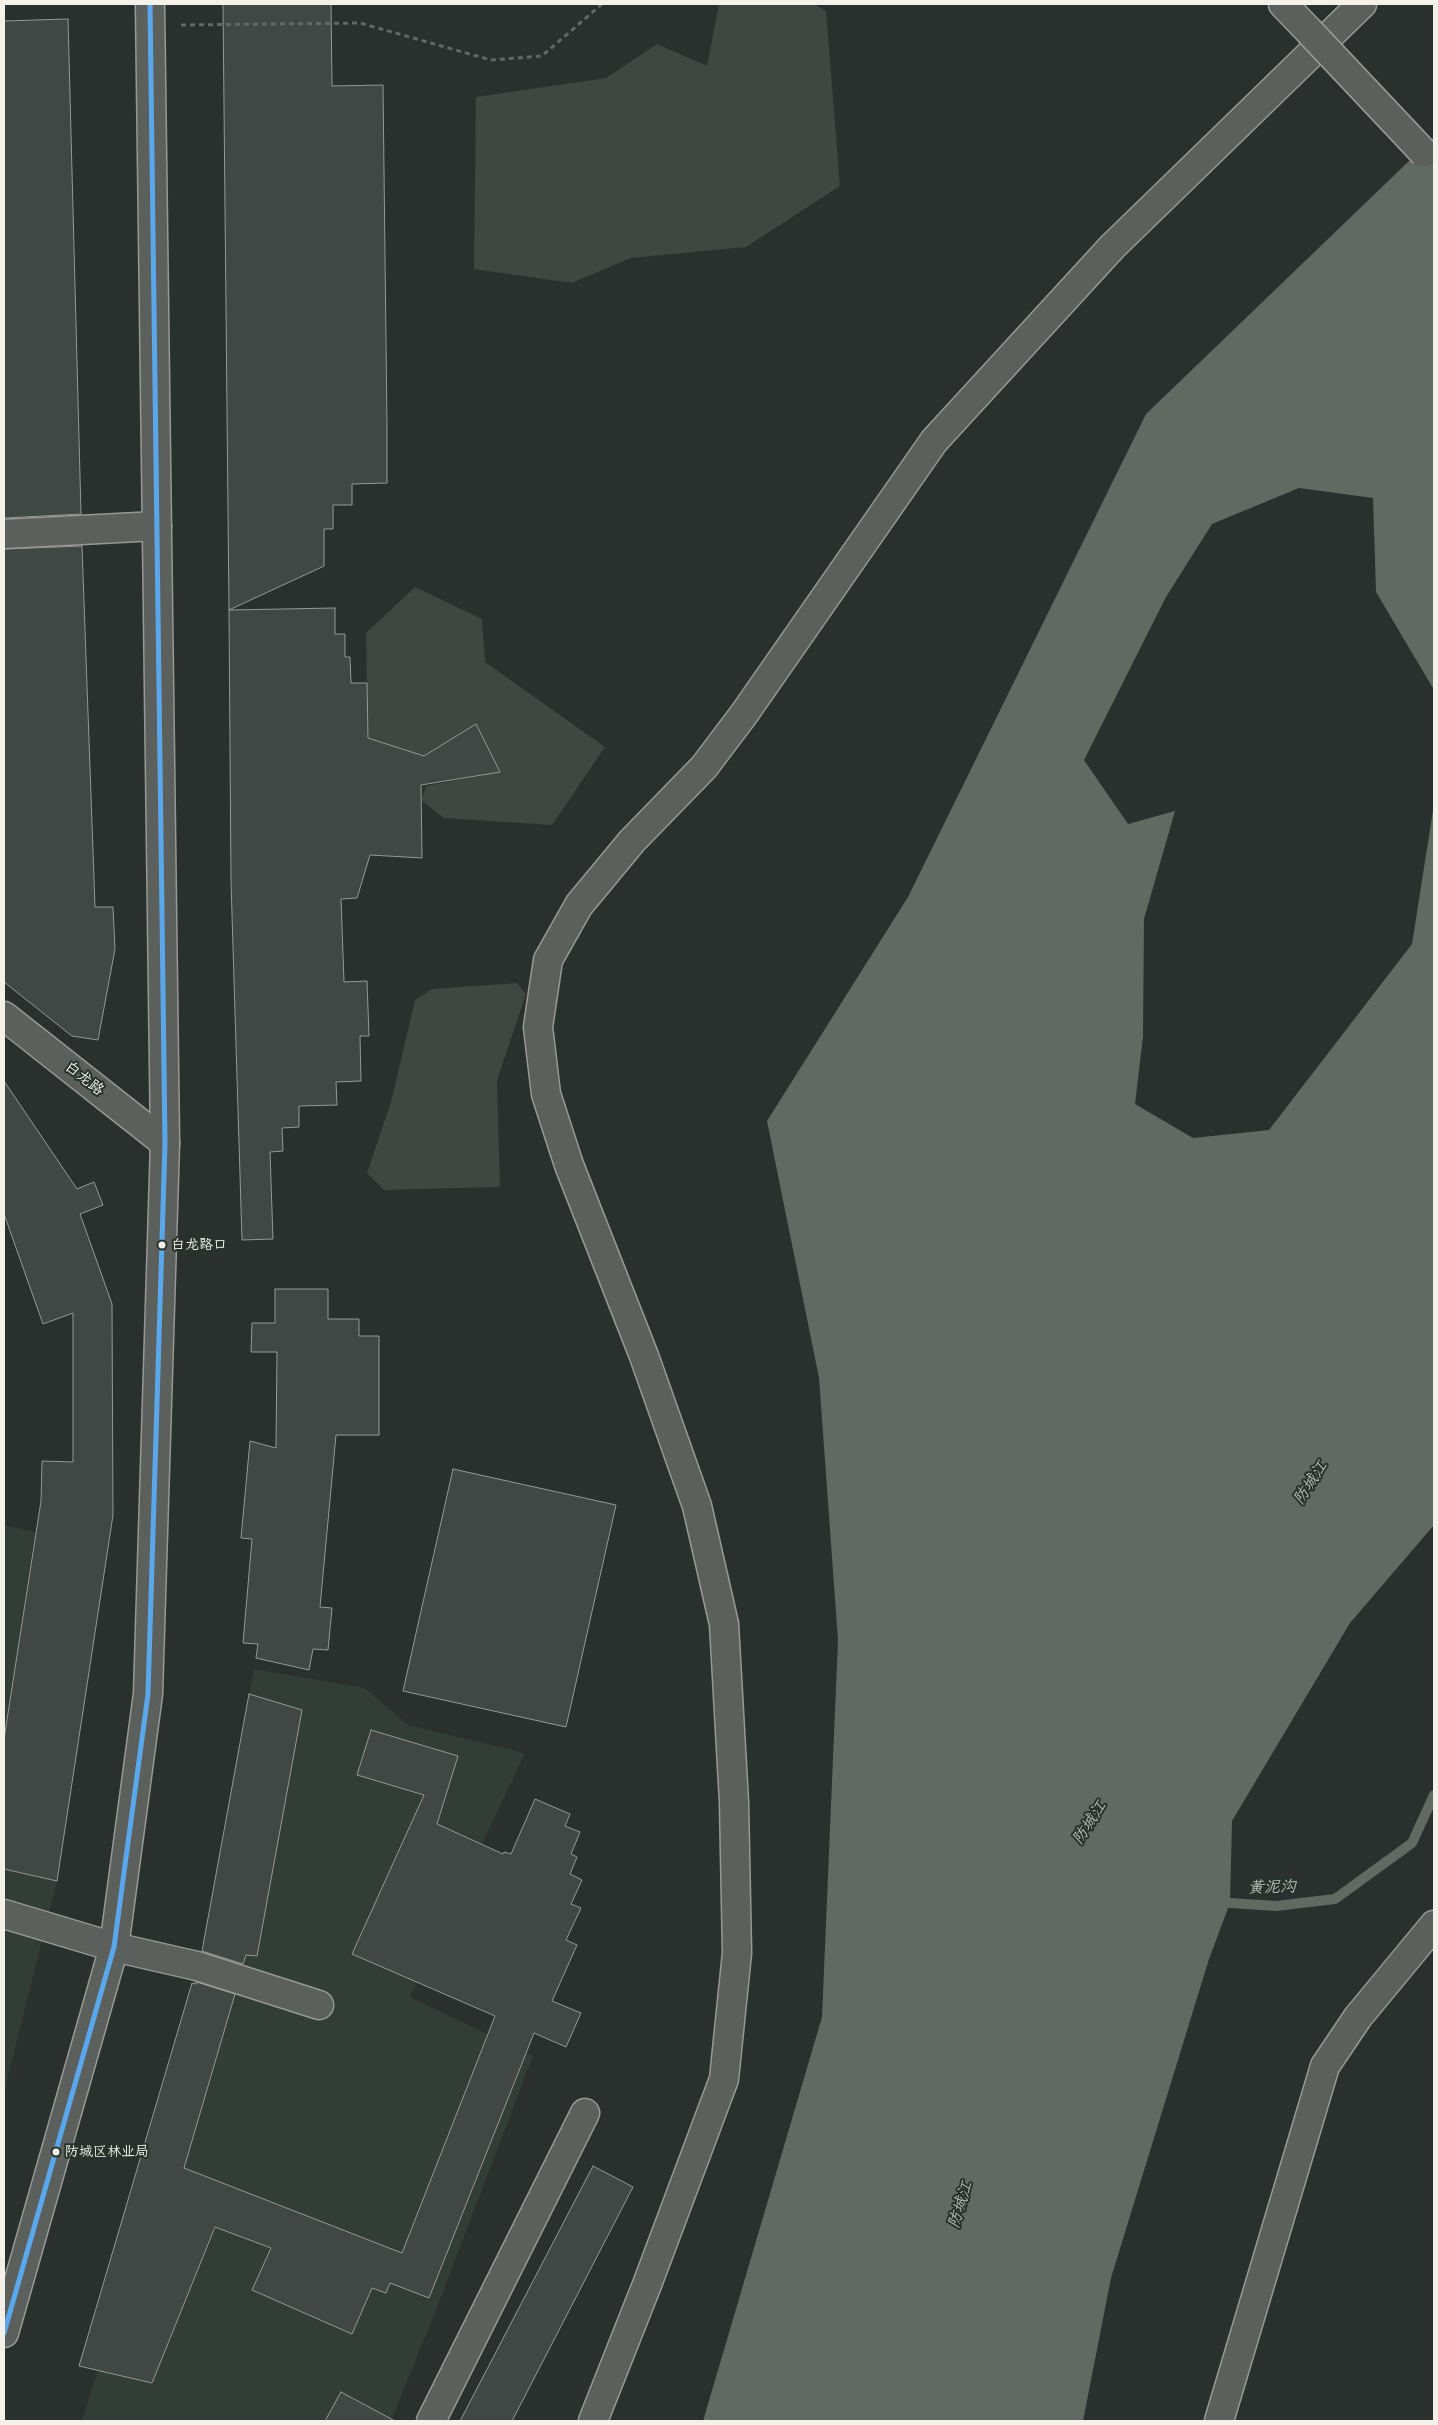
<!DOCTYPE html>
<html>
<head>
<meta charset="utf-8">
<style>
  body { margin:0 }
  #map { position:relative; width:1438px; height:2425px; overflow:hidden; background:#29302d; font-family:"Balsamiq Sans",sans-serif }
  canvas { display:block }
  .frame { position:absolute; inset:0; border:5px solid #f4f1e8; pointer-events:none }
</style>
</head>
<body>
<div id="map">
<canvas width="1438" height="2425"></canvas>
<div class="frame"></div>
</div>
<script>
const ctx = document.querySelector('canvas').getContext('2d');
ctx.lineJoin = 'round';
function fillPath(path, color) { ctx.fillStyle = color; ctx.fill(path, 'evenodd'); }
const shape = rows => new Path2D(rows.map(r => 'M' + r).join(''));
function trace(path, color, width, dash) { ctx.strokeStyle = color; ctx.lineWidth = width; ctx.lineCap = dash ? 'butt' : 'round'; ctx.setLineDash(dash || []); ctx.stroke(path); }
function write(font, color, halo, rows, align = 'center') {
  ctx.font = font + ' "Balsamiq Sans","LXGW WenKai TC",sans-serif'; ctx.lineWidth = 4; ctx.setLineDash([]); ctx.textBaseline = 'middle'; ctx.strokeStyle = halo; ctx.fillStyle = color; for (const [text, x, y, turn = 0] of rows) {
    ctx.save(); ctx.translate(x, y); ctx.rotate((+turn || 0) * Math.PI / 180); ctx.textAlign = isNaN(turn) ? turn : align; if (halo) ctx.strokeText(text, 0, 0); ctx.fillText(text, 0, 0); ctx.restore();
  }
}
fillPath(shape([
  [4,1525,35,1532,4,1739],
  [254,1669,365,1688,408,1725,525,1753,410,1997,533,2056,436,2310,391,2421,82,2421,98,2370,152,2383,215,2228,127,2206,203,1947],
  [4,1869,57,1881,4,2092]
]), '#323d37');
fillPath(shape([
  [719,4,814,4,826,11,840,186,746,247,631,258,572,283,474,269,476,97,606,78,657,44,707,66],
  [415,587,482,619,485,662,605,747,552,825,444,818,421,800,426,786,500,772,475,725,424,756,331,726,337,698,367,697,366,633],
  [517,983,526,994,497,1080,500,1187,384,1190,367,1173,391,1102,415,1000,432,989]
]), '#3e4742');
fillPath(shape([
  [1434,137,1434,690,1376,592,1373,498,1299,488,1212,524,1166,597,1084,760,1128,824,1175,811,1144,919,1143,1037,1135,1104,1193,1138,1269,1130,1412,944,1434,804,1434,1525,1350,1623,1232,1821,1230,1903,1209,1959,1111,2278,1083,2421,703,2421,822,2017,838,1640,819,1378,767,1121,908,897,1146,414]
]), '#616963');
trace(shape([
  [1217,1900,1230,1903,1276,1906,1335,1899,1412,1843,1434,1795]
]), '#616963', 10);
const building = shape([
  [223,4,331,4,332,86,383,85,387,427,387,483,352,484,352,505,333,505,333,529,324,529,324,566,229,610,223,4],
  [68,19,81,514,4,518,4,21,68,19],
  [82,546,95,907,113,907,115,949,98,1040,72,1036,4,982,4,549,82,546],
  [335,608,335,634,345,634,345,657,350,657,351,683,367,683,368,738,424,756,476,724,500,772,421,785,422,858,370,855,357,898,341,899,344,982,367,981,369,1036,360,1036,361,1081,336,1082,337,1105,299,1106,299,1127,282,1128,283,1151,270,1152,273,1239,242,1240,231,882,229,610,335,608],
  [4,1081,77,1189,94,1182,103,1205,80,1214,112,1304,113,1515,57,1881,4,1869,4,1739,41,1501,42,1461,73,1462,73,1313,43,1324,4,1214,4,1081],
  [275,1289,328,1289,328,1319,359,1319,359,1336,379,1336,379,1435,336,1435,320,1607,332,1608,328,1650,313,1649,309,1670,256,1658,258,1644,243,1643,252,1539,241,1538,250,1441,276,1448,277,1352,251,1352,252,1323,275,1323,275,1289],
  [453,1469,616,1505,566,1727,403,1691,453,1469],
  [249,1694,302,1710,257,1956,246,1955,243,1964,202,1951,249,1694],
  [371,1730,458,1756,437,1824,503,1854,504,1852,511,1854,535,1799,570,1814,565,1826,580,1832,571,1854,577,1857,570,1874,582,1880,571,1904,581,1908,566,1940,577,1945,552,2001,581,2013,566,2047,534,2033,429,2298,390,2283,386,2293,372,2288,352,2334,252,2290,271,2248,215,2227,152,2383,79,2366,192,1983,196,1984,196,1982,235,1994,184,2168,402,2253,495,2016,352,1954,424,1795,357,1775,371,1730],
  [593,2166,633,2187,512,2421,460,2421,593,2166],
  [341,2392,395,2421,325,2421,341,2392]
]);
fillPath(building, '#414744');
trace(building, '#969996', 1);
const minor = shape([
  [1283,4,1309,31],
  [4,534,157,526],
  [4,1016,165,1143],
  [4,1914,114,1947,197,1966,319,2005],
  [431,2421,585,2113],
  [593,2421,648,2282,724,2079,737,1953,734,1802,724,1624,697,1506,644,1356,569,1165,546,1094,538,1027,548,960,579,905,632,841,704,767,744,714,934,441,1112,247,1362,4],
  [1219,2421,1325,2066,1358,2017,1434,1925]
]);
const major = shape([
  [4,2333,114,1947,148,1694,165,1143,150,4]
]);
trace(minor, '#969996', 31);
trace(major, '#969996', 31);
trace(shape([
  [181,25,360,23,491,60,542,56,602,4]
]), '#646764', 3, [5, 4]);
trace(minor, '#5c605c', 28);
trace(major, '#5c605c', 28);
const minorBridge = shape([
  [1309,31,1424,153]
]);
trace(minorBridge, '#969996', 31, []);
trace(minorBridge, '#5c605c', 28);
trace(shape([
  [4,2333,114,1947,148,1694,165,1143,150,4]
]), '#5aa8eb', 5);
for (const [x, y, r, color] of [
  [162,1245,4.5,"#f4f1e8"],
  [56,2152,4.5,"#f4f1e8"]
]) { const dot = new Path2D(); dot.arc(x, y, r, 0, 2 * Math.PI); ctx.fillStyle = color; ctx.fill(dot); trace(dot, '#26332d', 2); }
write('14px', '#f4f1e8', '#26332d', [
  ["白龙路口",171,1245],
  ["防城区林业局",65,2152]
], 'left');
write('15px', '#f4f1e8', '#26332d', [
  ["白龙路",84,1079,38]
]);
write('italic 16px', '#bcbdb5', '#26332d', [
  ["防城江",1311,1483,-57],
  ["防城江",1090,1823,-57],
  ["黄泥沟",1272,1888,-1],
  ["防城江",961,2205,-73]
]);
</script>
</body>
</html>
